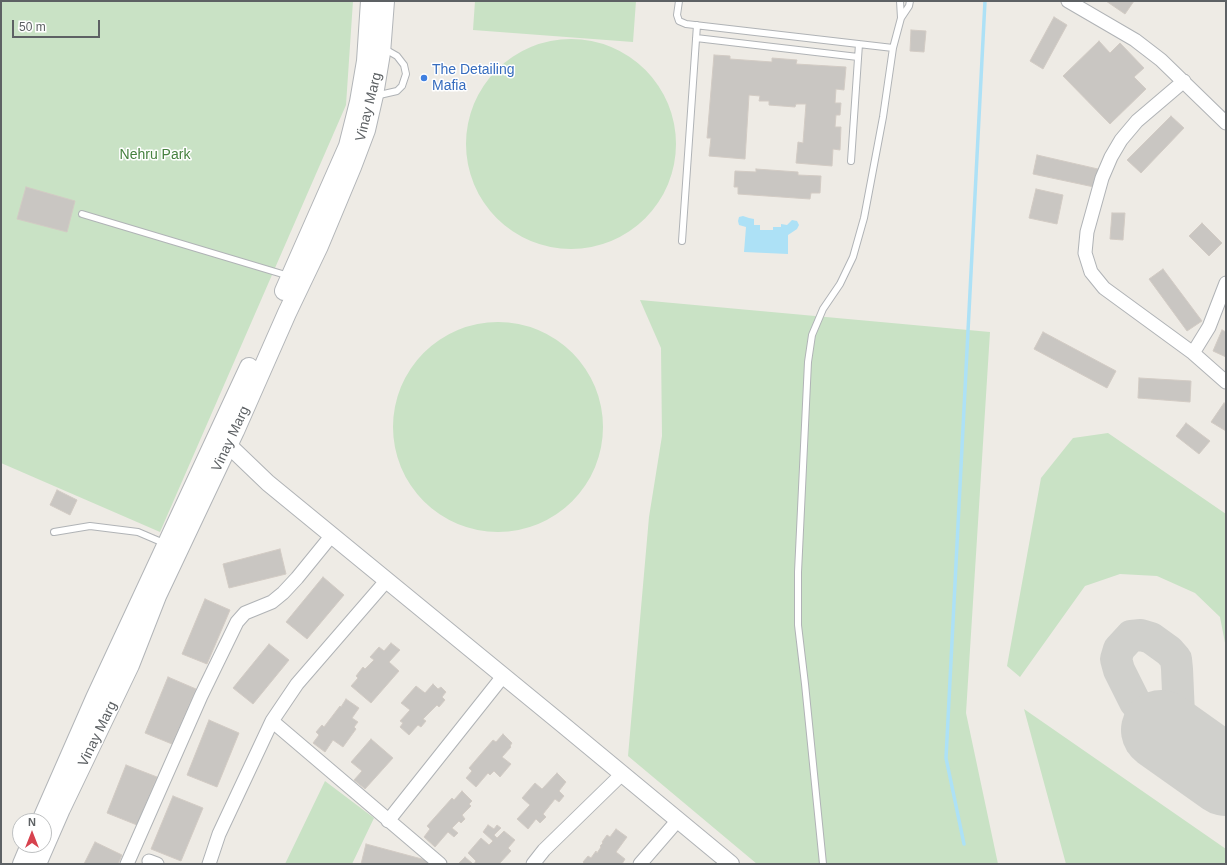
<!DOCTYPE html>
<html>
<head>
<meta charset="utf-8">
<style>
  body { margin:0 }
  #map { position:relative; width:1227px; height:865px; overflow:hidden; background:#eeebe5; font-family:Helvetica,sans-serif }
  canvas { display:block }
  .frame { position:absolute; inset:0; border:2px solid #5d6164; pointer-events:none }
  .north { position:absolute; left:12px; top:813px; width:40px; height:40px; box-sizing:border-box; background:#fff; border:1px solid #bec0c1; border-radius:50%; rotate:0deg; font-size:11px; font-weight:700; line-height:16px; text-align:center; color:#5d6164 }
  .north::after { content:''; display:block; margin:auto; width:14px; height:18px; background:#d7424e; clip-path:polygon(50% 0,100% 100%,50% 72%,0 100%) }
  .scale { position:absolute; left:12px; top:20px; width:88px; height:18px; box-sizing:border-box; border:2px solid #5d6164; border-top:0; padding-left:5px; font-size:12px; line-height:14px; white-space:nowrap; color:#5d6164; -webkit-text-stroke:3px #fff; paint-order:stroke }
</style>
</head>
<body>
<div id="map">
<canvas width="1227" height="865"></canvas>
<div class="frame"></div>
<div class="north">N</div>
<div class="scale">50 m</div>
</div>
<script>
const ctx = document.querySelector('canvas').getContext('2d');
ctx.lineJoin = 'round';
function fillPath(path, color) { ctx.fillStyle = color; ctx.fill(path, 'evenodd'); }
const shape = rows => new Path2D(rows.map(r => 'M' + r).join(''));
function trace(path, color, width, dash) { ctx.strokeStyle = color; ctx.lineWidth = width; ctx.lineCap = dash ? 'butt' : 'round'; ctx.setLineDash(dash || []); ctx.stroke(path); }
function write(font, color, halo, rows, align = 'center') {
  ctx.font = font + ' Helvetica,sans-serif'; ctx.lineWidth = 3; ctx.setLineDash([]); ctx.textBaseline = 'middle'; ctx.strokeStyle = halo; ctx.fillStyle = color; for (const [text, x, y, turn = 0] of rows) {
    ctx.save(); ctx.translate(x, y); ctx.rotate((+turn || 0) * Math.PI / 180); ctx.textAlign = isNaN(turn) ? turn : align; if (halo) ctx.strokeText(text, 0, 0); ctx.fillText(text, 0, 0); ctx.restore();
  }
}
fillPath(shape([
  [1,1,353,1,346,105,160,532,1,463],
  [475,1,636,1,633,42,473,30],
  '466 144a105 105 0 1 1 210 0a105 105 0 1 1-210 0Z',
  [640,300,990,332,966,713,998,864,757,864,628,756,649,517,662,436,661,348],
  '393 427a105 105 0 1 1 210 0a105 105 0 1 1-210 0Z',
  [1108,433,1226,514,1226,648,1220,617,1195,593,1157,576,1120,574,1085,586,1020,677,1007,666,1041,478,1073,438],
  [1024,709,1226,849,1226,864,1066,864],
  [325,781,374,818,352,864,285,864]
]), '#c9e2c5');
fillPath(shape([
  [743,216,749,218,754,219,754,225,760,225,760,230,773,230,773,227,781,227,781,224,787,225,792,220,797,221,799,225,797,229,788,235,788,254,744,252,746,227,739,225,738,221,739,217]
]), '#ade1f6');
trace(shape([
  [964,844,946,758,985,1]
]), '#ade1f6', 3.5);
trace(shape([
  [1161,730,1135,702,1119,670,1116,659,1119,649,1131,636,1141,635,1151,638,1169,651,1176,659,1177,669,1179,715,1193,753]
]), '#d0d0cc', 32);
trace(shape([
  [1161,730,1226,776]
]), '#d0d0cc', 80);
const building = shape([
  [1106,1,1134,1,1125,14,1106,1],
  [1054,17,1067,25,1043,69,1030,61,1054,17],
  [911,30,926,31,924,52,910,51,911,30],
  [1099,41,1110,53,1120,43,1144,68,1134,77,1146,89,1110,124,1063,76,1099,41],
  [714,55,730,56,730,59,772,62,772,58,797,60,796,64,846,67,844,90,836,89,835,103,841,103,840,115,836,115,835,127,841,127,840,150,833,149,832,166,796,163,798,142,803,143,806,104,796,104,795,107,769,105,769,101,759,101,760,96,749,95,745,159,709,156,711,138,707,138,714,55],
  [1171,116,1184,128,1141,173,1127,160,1171,116],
  [1037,155,1098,169,1094,187,1033,174,1037,155],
  [756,169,798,172,798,175,821,176,820,193,811,193,810,199,738,194,738,187,734,187,735,171,756,172,756,169],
  [26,187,75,201,67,232,17,219,26,187],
  [1036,189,1063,195,1057,224,1029,218,1036,189],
  [1112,213,1125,213,1123,240,1110,239,1112,213],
  [1202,223,1222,243,1209,256,1189,236,1202,223],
  [1163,269,1202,321,1187,331,1149,279,1163,269],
  [1222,330,1226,332,1226,357,1213,351,1222,330],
  [1043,332,1116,371,1107,388,1034,349,1043,332],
  [1139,378,1191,381,1190,402,1138,398,1139,378],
  [1224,403,1226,404,1226,431,1211,422,1224,403],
  [1186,423,1210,441,1199,454,1176,436,1186,423],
  [57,490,77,500,70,515,50,505,57,490],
  [280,549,286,574,229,588,223,564,280,549],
  [323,577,344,595,307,639,286,622,323,577],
  [205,599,230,610,207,664,182,654,205,599],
  [391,643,400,650,389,662,399,671,371,703,351,686,358,678,356,676,363,667,365,669,374,660,370,657,379,647,384,651,391,643],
  [269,644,289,660,253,704,233,688,269,644],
  [168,677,196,689,172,744,145,733,168,677],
  [433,684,438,689,441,687,446,692,442,697,445,700,439,707,437,705,423,719,426,721,421,727,418,725,409,735,400,727,403,723,400,721,410,710,401,703,416,686,425,693,433,684],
  [346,699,359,708,352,718,358,722,354,727,356,729,343,747,333,740,325,752,313,743,319,735,316,732,322,725,324,727,340,706,341,707,346,699],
  [209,720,239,733,217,787,187,775,209,720],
  [503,734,512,743,510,746,511,747,502,757,511,764,500,777,494,771,490,775,488,773,476,787,466,778,472,771,469,768,493,740,496,742,503,734],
  [371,739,393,758,365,789,354,780,362,771,351,762,371,739],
  [126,765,157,777,137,825,107,813,126,765],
  [557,773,566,782,559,791,564,796,559,802,555,799,543,814,546,817,540,823,536,819,528,829,517,819,530,805,522,798,535,783,542,789,557,773],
  [462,791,472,801,469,804,471,806,462,815,465,819,461,823,459,821,452,828,458,833,454,837,448,832,435,847,424,837,430,829,427,826,452,798,454,800,462,791],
  [173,796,203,808,181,861,151,849,173,796],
  [488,825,494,829,497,825,501,828,494,835,497,838,504,831,515,840,508,848,511,851,499,864,474,864,476,861,468,853,481,838,489,845,493,841,483,832,488,825],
  [616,829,627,837,616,852,625,859,622,864,585,864,583,862,588,856,591,858,596,851,597,853,601,847,600,846,603,843,602,842,607,835,610,837,616,829],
  [95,842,122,855,118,864,84,864,95,842],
  [366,844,433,862,432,864,361,864,366,844],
  [465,857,473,864,458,864,465,857]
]);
fillPath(building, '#c9c6c2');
trace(building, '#d2cbc4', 1);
const service = shape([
  [679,1,677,15,679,21,686,24,893,48],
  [900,1,901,18],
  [696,38,858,57],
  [375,96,397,91,402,86,406,74,404,65,397,56,383,48],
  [851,161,859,44],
  [82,214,289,276],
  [682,241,697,25],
  [54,532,90,526,138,532,166,544],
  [823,864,805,684,798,625,798,572,808,362,812,335,823,309,840,284,853,257,864,218,883,117,893,48,901,18,909,6,910,1]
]);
const minor = shape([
  [1068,1,1135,40,1161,60,1226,123],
  [1184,81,1137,121,1121,140,1111,157,1102,178,1087,232,1085,253,1091,272,1104,288,1193,353],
  [1226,283,1209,327,1193,353,1226,382],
  [272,721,297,684,387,580],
  [388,821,504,675],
  [149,861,157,864],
  [127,864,201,696,237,622,245,613,272,602,283,593,297,578,332,535],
  [209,864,219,834,272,721,440,864],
  [533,864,544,850,622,774],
  [640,864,678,820]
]);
const tertiary = shape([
  [220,437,268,483,562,724,731,864]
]);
const secondary = shape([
  [284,291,348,146,359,102,366,61,370,1],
  [41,821,95,698,249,367],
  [22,864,30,845],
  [37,864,61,809,130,665,157,596,235,431,287,313,319,246,352,167,366,130,374,95,381,53,385,1]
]);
trace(service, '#b0b3b6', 8);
trace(minor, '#b0b3b6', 15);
trace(tertiary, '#b0b3b6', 18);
trace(secondary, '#b2b5b8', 20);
trace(service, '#fff', 6);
trace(minor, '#fff', 13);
trace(tertiary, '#fff', 16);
trace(secondary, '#fff', 18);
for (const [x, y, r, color] of [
  [424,78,4,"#3f7fe0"]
]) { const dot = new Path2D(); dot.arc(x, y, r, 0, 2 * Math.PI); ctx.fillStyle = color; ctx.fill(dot); trace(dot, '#fff', 1.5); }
write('14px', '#366cbe', '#fff', [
  ["The Detailing",432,70],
  ["Mafia",432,86]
], 'left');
write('14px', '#5d6164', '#fff', [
  ["Vinay Marg",369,107,-76],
  ["Vinay Marg",231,439,-65],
  ["Vinay Marg",98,734,-64]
]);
write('14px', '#46813f', '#fff', [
  ["Nehru Park",155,155]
]);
</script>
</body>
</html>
